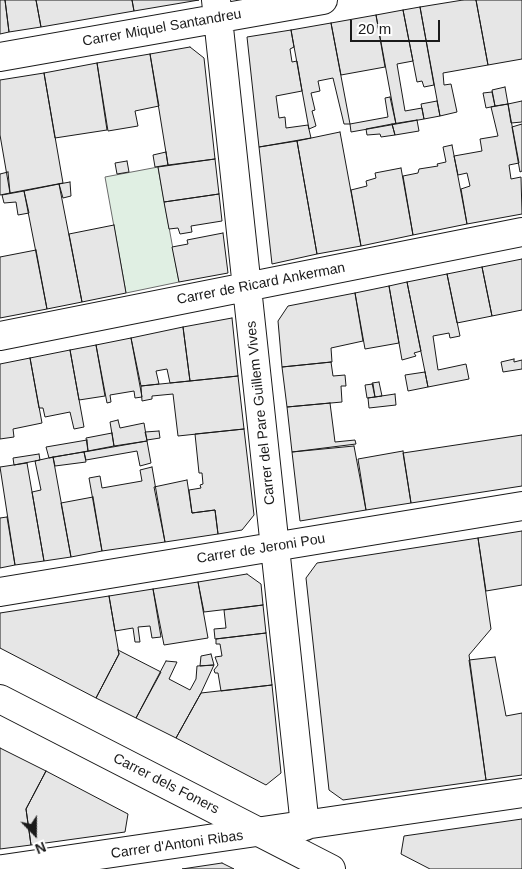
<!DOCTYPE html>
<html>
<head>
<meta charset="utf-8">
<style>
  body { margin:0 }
  #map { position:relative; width:522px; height:869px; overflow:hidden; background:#fff; font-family:Helvetica,sans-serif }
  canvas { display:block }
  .north { position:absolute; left:10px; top:809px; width:50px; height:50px; -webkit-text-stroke:4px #fff; paint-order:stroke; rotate:158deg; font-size:14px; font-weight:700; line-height:20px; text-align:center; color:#1a1a1a }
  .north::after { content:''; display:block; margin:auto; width:18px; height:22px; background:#1a1a1a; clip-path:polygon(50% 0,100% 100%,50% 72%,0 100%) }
  .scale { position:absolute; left:350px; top:20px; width:90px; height:22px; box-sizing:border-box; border:2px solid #1a1a1a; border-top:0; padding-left:6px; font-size:15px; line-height:18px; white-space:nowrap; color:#1a1a1a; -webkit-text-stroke:4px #fff; paint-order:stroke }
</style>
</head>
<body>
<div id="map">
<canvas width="522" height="869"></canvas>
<div class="north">N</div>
<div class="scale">20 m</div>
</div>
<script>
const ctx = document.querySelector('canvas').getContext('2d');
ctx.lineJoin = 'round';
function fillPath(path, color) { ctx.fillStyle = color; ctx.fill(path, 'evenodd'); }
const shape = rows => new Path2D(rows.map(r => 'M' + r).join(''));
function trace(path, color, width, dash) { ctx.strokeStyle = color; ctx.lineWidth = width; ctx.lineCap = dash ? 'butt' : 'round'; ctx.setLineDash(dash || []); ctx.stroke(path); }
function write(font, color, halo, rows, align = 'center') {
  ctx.font = font + ' Helvetica,sans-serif'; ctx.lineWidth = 4; ctx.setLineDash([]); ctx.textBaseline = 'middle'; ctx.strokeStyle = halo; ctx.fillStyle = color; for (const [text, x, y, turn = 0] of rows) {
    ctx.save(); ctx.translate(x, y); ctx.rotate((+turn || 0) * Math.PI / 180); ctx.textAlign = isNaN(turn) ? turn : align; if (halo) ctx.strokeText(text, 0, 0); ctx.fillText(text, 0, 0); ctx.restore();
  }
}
const green = shape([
  [158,167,179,282,126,293,105,177,158,167]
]);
fillPath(green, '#e0efe3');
trace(green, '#6a6a6a', 1);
const building = shape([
  [0,0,5,0,9,32,0,34,0,0],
  [5,0,36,0,41,27,9,32,5,0],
  [36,0,132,0,134,11,41,27,36,0],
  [132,0,199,0,134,11,132,0],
  [463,0,476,0,488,65,443,73,444,85,451,84,457,112,440,116,420,7,463,0],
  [476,0,522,0,522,59,488,65,476,0],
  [420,7,434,85,424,87,422,81,417,82,403,10,420,7],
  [403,10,413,61,397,64,405,111,422,108,424,119,396,124,376,15,403,10],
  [376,15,385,67,341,75,331,23,376,15],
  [331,23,350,124,344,124,333,78,318,81,320,91,311,93,315,110,312,111,316,126,309,129,291,30,331,23],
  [291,30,294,47,290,49,292,62,297,61,302,91,276,96,279,118,285,117,286,128,308,125,311,138,259,147,247,37,291,30],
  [190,47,204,58,215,159,168,165,150,54,190,47],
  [150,54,159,106,135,111,138,126,108,131,97,63,150,54],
  [97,63,107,130,55,138,44,73,97,63],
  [44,73,63,183,10,193,0,135,0,80,44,73],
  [505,87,508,104,495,106,492,90,505,87],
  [492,92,495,106,486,108,483,93,492,92],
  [390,97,396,124,351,132,350,124,388,117,385,98,390,97],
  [437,101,440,116,424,119,421,104,437,101],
  [522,101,522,122,511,123,508,104,522,101],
  [508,104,519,163,509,165,511,179,521,177,522,214,467,224,461,189,470,186,467,173,458,175,454,156,482,151,480,139,498,136,491,107,508,104],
  [417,120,419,131,395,135,392,124,417,120],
  [392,124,395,135,381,137,380,134,367,135,366,129,392,124],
  [522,124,522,171,520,172,512,127,522,124],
  [340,132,361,246,317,254,297,141,340,132],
  [297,141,317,254,272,264,259,147,297,141],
  [452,145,467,224,413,235,403,176,418,173,419,169,438,166,437,164,446,162,443,147,452,145],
  [166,152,168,165,155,167,153,155,166,152],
  [215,159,219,194,164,202,158,167,215,159],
  [127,161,129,172,117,174,115,163,127,161],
  [401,168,413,235,361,246,351,190,367,186,366,181,376,178,375,173,401,168],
  [8,172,10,193,0,195,0,174,8,172],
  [70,182,71,196,63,198,59,184,70,182],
  [59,184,82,302,47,309,24,191,59,184],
  [24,191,29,213,18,215,16,202,4,203,2,195,24,191],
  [219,194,222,221,191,226,192,232,180,234,178,228,169,229,164,202,219,194],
  [114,225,126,293,82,302,69,234,114,225],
  [223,233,228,273,179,282,172,247,188,244,187,240,223,233],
  [36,250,47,309,0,318,0,257,36,250],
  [522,259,522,310,492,316,482,267,522,259],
  [482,267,492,316,457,323,447,274,482,267],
  [447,274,460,336,450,338,449,333,433,336,438,370,466,364,469,379,428,387,407,282,447,274],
  [407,282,421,351,414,353,416,356,402,360,389,286,407,282],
  [389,286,399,343,365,349,355,293,389,286],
  [355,293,363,341,331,348,332,362,282,367,278,321,288,306,355,293],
  [232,318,238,376,190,381,183,327,232,318],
  [183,327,190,381,170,383,167,369,156,371,159,384,141,386,131,338,183,327],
  [131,338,142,397,135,398,134,391,110,395,111,402,107,403,96,345,131,338],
  [96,345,105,396,79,400,70,350,96,345],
  [70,350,84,427,74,429,70,412,45,417,43,408,39,408,30,358,70,350],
  [30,358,42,423,13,429,14,437,0,439,0,364,30,358],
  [514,359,514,362,522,360,522,369,503,372,501,362,514,359],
  [331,362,333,376,345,375,346,386,341,386,342,402,287,407,282,367,331,362],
  [425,372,428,387,408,391,405,375,425,372],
  [238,376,244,429,178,436,173,394,152,396,152,399,142,401,141,386,238,376],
  [379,382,382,396,375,397,372,383,379,382],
  [373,384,375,397,367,398,365,385,373,384],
  [395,394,396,405,369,408,368,398,395,394],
  [330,403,335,442,355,440,356,444,292,452,287,407,330,403],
  [118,420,120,428,144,423,147,441,114,446,110,422,118,420],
  [244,429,254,515,242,530,218,534,215,510,192,513,189,490,201,488,200,485,203,484,202,473,199,473,195,434,244,429],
  [159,431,160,438,147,440,145,432,159,431],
  [112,433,114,446,88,451,86,438,112,433],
  [522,435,522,486,411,503,403,453,522,435],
  [87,440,88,451,49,458,46,447,87,440],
  [147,441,151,463,140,466,137,451,86,460,84,452,147,441],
  [354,446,366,510,300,521,292,452,354,446],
  [403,451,411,503,366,510,358,459,403,451],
  [84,452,86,462,55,466,53,457,84,452],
  [39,454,40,460,14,465,13,458,39,454],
  [53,457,71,557,44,561,32,492,41,490,35,461,53,457],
  [27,463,44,561,15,565,0,467,27,463],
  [152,467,165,542,102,551,89,478,100,476,102,488,142,481,140,470,152,467],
  [187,480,192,513,215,510,218,534,165,542,154,487,187,480],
  [93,497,102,551,71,557,61,503,93,497],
  [7,517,15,565,0,568,0,518,7,517],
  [522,531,522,585,486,591,478,538,522,531],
  [478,538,491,629,469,655,486,780,343,800,329,790,306,578,317,563,478,538],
  [247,574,261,584,263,605,204,612,198,582,247,574],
  [198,582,208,638,164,645,153,589,198,582],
  [153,589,161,637,152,638,150,626,138,627,140,642,135,642,133,628,115,631,109,596,153,589],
  [109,596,119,654,96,698,0,648,0,613,109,596],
  [263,605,266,633,215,639,214,629,226,628,224,610,263,605],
  [266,633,272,685,221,691,218,673,215,673,214,670,218,665,215,657,222,656,220,644,216,644,216,639,266,633],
  [118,650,161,672,136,718,96,698,119,654,118,650],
  [211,654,214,665,200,666,201,656,211,654],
  [495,657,506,716,522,713,522,775,486,780,469,660,495,657],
  [166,661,177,662,169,679,190,690,196,679,197,666,214,665,201,693,176,738,136,718,166,661],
  [272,685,281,773,266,785,176,738,201,693,272,685],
  [0,748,46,771,26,809,31,845,0,849,0,748],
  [46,771,128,814,125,832,31,845,26,809,46,771],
  [522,819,522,869,430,869,401,854,404,836,522,819],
  [222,863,234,869,182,869,222,863]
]);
fillPath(building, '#e6e6e6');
trace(building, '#1a1a1a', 1);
const street = shape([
  [216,0,305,826],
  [0,57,323,0],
  [0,336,522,232],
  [0,592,522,506],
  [3,869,522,793]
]);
const secondary = shape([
  [0,699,331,869]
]);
trace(street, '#1a1a1a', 30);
trace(secondary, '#1a1a1a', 30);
trace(street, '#fff', 28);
trace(secondary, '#fff', 28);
write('14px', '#1a1a1a', '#fff', [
  ["Carrer Miquel Santandreu",162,28,-10],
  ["Carrer de Ricard Ankerman",261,284,-11],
  ["Carrer del Pare Guillem Vives",261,413,-96],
  ["Carrer de Jeroni Pou",261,549,-9],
  ["Carrer dels Foners",166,784,27],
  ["Carrer d'Antoni Ribas",177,845,-8]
]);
</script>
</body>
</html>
